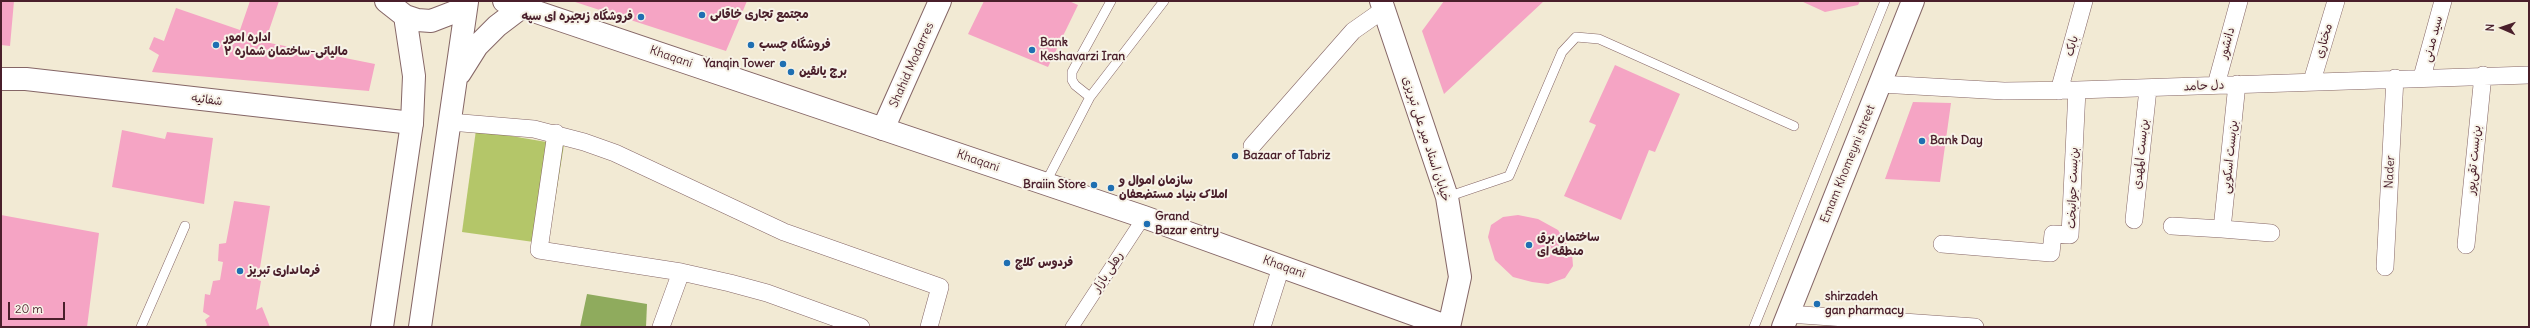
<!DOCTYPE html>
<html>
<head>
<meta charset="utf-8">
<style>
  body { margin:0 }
  #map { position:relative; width:2530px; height:328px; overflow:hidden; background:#f2ead4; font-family:Delius,sans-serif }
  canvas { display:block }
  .frame { position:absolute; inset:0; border:2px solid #4a1f2b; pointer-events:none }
  .north { position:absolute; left:2482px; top:8px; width:40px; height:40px; -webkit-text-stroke:3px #f7f3e8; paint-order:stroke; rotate:272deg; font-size:11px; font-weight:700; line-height:16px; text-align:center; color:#4a1f2b }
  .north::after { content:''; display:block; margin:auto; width:14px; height:18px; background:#4a1f2b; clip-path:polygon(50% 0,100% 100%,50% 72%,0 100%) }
  .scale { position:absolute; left:8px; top:302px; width:57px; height:18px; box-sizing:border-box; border:2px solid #4a1f2b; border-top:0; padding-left:5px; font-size:12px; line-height:14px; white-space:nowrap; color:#4a1f2b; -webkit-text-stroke:3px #f7f3e8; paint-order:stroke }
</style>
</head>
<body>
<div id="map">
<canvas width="2530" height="328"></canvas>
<div class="frame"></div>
<div class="north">N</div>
<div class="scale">20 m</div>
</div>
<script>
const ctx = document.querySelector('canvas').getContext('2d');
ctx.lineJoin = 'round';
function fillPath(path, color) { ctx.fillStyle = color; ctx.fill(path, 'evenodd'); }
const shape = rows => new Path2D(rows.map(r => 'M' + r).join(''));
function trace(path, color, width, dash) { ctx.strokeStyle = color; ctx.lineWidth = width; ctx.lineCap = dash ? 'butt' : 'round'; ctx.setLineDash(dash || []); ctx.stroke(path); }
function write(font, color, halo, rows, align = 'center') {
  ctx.font = font + ' Delius,"Playpen Sans Arabic",sans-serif'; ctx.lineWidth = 4; ctx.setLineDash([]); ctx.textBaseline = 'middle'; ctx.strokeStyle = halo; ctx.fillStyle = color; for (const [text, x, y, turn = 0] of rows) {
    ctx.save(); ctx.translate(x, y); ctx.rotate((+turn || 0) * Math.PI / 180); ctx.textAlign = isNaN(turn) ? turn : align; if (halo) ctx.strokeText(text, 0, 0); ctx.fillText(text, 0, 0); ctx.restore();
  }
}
fillPath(shape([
  [476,130,564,145,548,244,462,232]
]), '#b4c669');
fillPath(shape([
  [587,294,647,304,646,327,580,327]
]), '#8fab5d');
fillPath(shape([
  [1,1,14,1,10,46,1,45],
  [250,1,279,1,265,42,375,64,369,91,152,72,159,55,149,49,154,37,164,41,176,8,240,30],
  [572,1,747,1,726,51],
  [984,1,1069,1,1078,5,1048,67,968,34],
  [1444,1,1544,1,1444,94,1422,31],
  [1801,1,1860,1,1858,5,1825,12],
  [1615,65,1680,94,1655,152,1649,150,1621,220,1564,196,1596,125,1589,122],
  [1913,102,1951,103,1940,182,1885,179],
  [122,130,165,139,167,132,213,138,204,204,112,187],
  [234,201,270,206,258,280,261,281,256,310,262,307,270,327,205,327,207,325,205,320,210,316,203,312,205,294,210,295,213,281,220,280,223,262,218,261,219,244,226,243],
  [1,215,99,233,87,327,1,327],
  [1518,215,1538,219,1558,230,1572,253,1573,266,1565,278,1548,284,1532,282,1513,277,1495,260,1488,237,1491,225,1503,217]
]), '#f5a4c4');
const service = shape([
  [1090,97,1075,85,1072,80,1072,72,1111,1],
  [1045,184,1090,97,1164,1],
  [1447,197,1509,176,1562,52,1576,37,1599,39,1794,126],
  [141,327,185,226],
  [1754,327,1885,1]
]);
const pedestrian = shape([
  [1072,327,1144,217]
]);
const minor = shape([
  [2422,77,2443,1],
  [2312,81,2336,1],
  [1880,84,2004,91,2077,90,2529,75],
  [2216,85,2239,1],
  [2059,91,2084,1],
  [450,122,534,129,584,142,615,153,784,232,940,287,929,327],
  [556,133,539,250,681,272,730,283,767,293,861,327],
  [1252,146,1353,31,1383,10],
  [2134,220,2148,89],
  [2172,226,2222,229,2237,84],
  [2222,229,2271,233],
  [1942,244,2051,253,2053,234,2070,235,2077,90],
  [2466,245,2483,75],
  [2385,267,2395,78],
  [1788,314,1975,327],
  [661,327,681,272],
  [1262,327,1281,267]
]);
const tertiary = shape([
  [1381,1,1447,197,1460,277,1449,327]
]);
const secondary = shape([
  [1,79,26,79,412,123],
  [883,129,940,1]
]);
const primary = shape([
  [386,1,405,16,417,20,431,21,457,11,467,1],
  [504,1,1144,217,1449,327],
  [460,73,477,46,497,26,522,7],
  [382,327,412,123,414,76,405,16],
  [420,327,467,2],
  [1783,327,1913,1]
]);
trace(service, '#856666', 10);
trace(pedestrian, '#856666', 14);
trace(minor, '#856666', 18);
trace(tertiary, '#856666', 24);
trace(secondary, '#856666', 24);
trace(primary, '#856666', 24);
trace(service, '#fff', 9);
trace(pedestrian, '#fff', 13);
trace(minor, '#fff', 17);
trace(tertiary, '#fff', 22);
trace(secondary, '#fff', 22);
trace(primary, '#fff', 22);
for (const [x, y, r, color] of [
  [702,15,4,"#1f6fb2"],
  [641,17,4,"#1f6fb2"],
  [216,45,4,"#1f6fb2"],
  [751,45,4,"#1f6fb2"],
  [1032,50,4,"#1f6fb2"],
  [783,64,4,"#1f6fb2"],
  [791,72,4,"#1f6fb2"],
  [1922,141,4,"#1f6fb2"],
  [1235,156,4,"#1f6fb2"],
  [1094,185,4,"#1f6fb2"],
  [1111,188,4,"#1f6fb2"],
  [1147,224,4,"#1f6fb2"],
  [1529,245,4,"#1f6fb2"],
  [1007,263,4,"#1f6fb2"],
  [240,271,4,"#1f6fb2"],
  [1817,304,4,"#1f6fb2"]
]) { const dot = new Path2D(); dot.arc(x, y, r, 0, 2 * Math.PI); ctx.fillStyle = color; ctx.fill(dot); trace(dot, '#f7f3e8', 1.5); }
write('bold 12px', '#4a1f2b', '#f7f3e8', [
  ["مجتمع تجاری خاقانی",710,15],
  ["فروشگاه زنجیره ای سپه",633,17,"right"],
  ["اداره امور",224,38],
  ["مالیاتی-ساختمان شماره ۲",224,52],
  ["Bank",1040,43],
  ["Keshavarzi Iran",1040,57],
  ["فروشگاه چسب",759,45],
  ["Yanqin Tower",775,64,"right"],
  ["برج یانقین",799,72],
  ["Bank Day",1930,141],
  ["Bazaar of Tabriz",1243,156],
  ["سازمان اموال و",1119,181],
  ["املاک بنیاد مستضعفان",1119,195],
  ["Braiin Store",1086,185,"right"],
  ["Grand",1155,217],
  ["Bazar entry",1155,231],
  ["ساختمان برق",1537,238],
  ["منطقه ای",1537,252],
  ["فردوس کلاچ",1015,263],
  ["فرمانداری تبریز",248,271],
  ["shirzadeh",1825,297],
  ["gan pharmacy",1825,311]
], 'left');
write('12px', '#4a1f2b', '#f7f3e8', [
  ["سید مدنی",2433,39,-75],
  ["مختاری",2324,41,-74],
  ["دانشور",2227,43,-75],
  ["بابک",2072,46,-74],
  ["Khaqani",671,57,19],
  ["Shahid Modarres",912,65,-66],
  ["دل حامد",2204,86,-3],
  ["شفائیه",207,100,7],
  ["خیابان استاد میر علی تبریزی",1426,139,72],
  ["بن‌بست المهدی",2141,154,-84],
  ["بن‌بست اسکویی",2230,157,-84],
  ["بن‌بست تقی‌پور",2474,160,-85],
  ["Khaqani",978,161,19],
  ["Emam Khomeyni street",1848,164,-68],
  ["Nader",2390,172,-87],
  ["بن‌بست جوانبخت",2073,188,-88],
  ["Khaqani",1284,267,20],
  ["رهلی بازار",1108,272,-57]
]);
</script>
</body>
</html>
